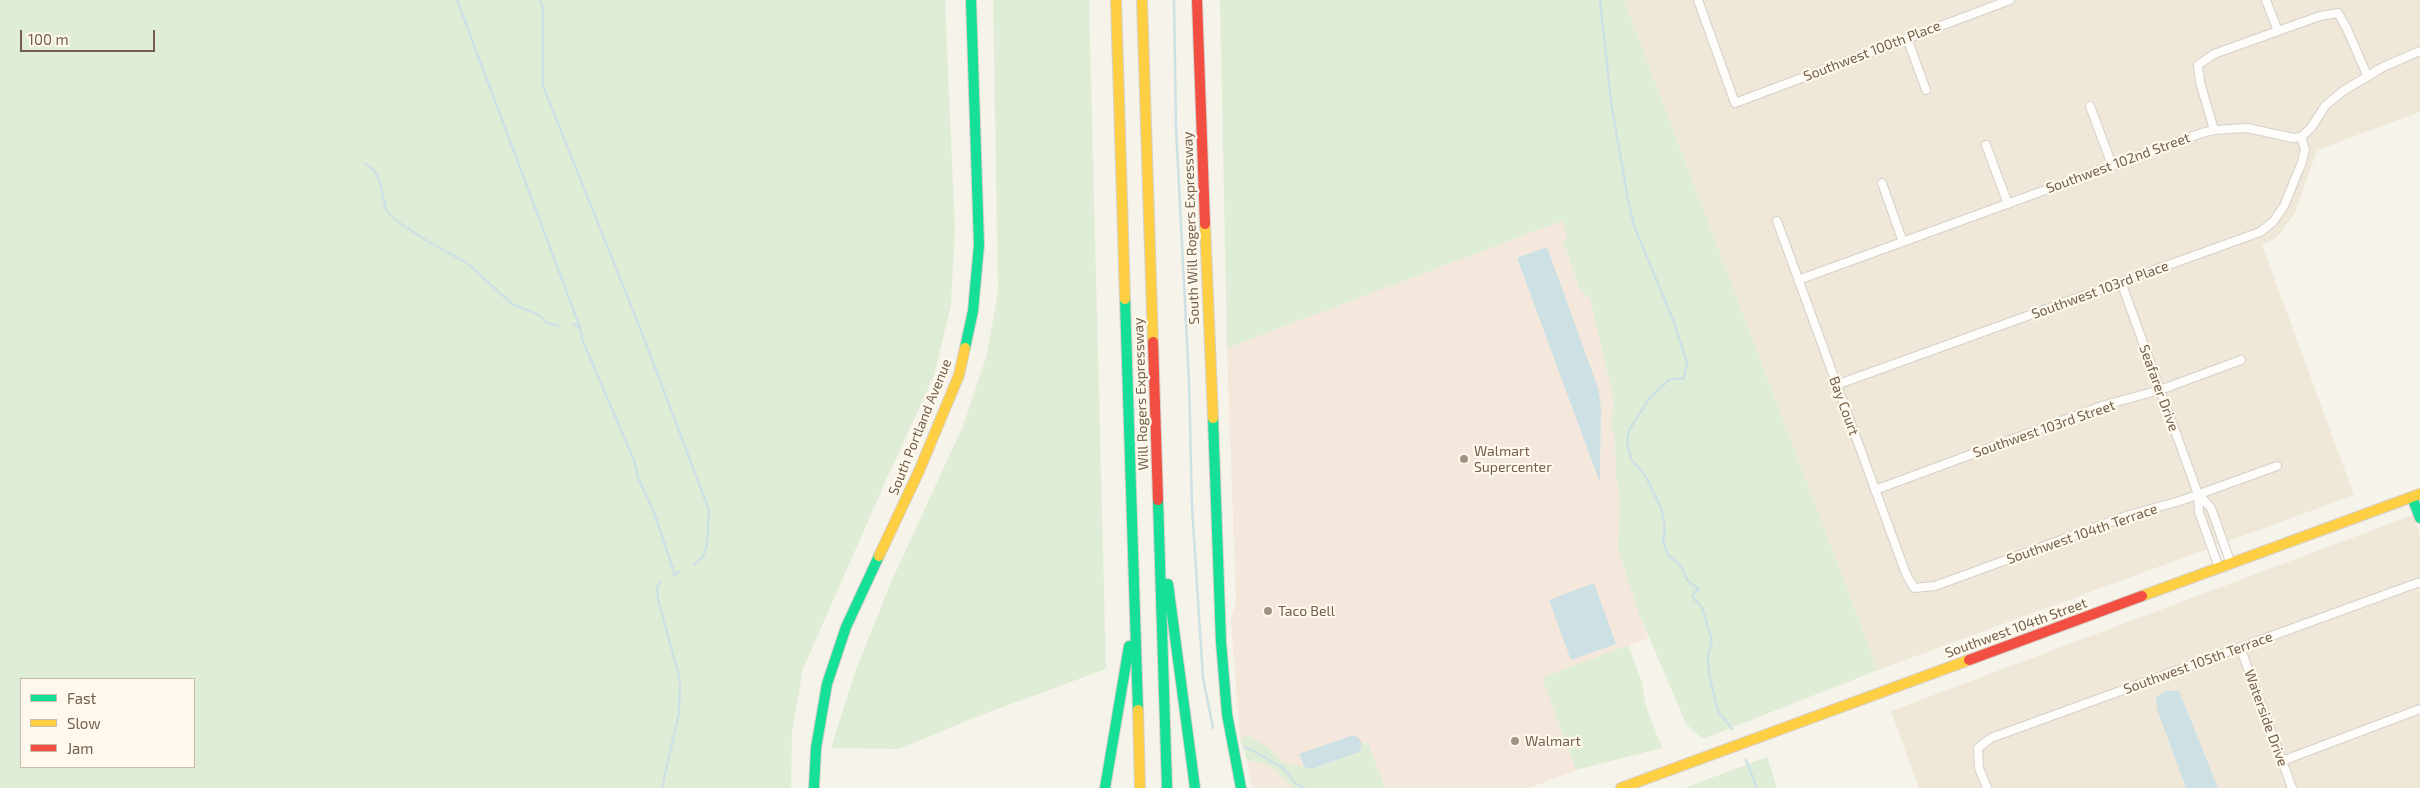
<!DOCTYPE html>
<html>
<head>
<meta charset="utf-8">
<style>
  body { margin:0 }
  #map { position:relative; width:2420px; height:788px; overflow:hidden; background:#f6f3ea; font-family:"Exo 2",sans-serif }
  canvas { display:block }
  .legend { position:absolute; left:20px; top:678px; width:175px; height:90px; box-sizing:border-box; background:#fef9ec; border:1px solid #c6bbac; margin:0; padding:6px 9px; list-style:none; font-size:15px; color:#735f4c }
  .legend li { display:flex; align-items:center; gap:10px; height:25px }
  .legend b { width:25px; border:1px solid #c6bbac }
  .scale { position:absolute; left:20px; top:30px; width:135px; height:22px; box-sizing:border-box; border:2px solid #735f4c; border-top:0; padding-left:6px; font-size:15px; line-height:18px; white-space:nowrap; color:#735f4c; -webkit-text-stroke:4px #fef9ec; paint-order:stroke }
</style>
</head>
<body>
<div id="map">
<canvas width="2420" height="788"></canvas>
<ul class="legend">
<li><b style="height:6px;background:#16e098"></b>Fast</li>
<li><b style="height:6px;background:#ffcf43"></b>Slow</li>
<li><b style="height:6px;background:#f24e42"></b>Jam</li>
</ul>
<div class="scale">100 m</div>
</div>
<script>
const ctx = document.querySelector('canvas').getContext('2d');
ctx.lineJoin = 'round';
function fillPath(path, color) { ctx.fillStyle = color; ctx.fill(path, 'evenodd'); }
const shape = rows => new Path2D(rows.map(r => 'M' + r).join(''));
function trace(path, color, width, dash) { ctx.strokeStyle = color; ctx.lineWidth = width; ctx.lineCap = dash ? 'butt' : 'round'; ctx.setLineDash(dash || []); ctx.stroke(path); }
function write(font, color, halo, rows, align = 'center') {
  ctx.font = font + ' "Exo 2",sans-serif'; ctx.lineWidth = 4.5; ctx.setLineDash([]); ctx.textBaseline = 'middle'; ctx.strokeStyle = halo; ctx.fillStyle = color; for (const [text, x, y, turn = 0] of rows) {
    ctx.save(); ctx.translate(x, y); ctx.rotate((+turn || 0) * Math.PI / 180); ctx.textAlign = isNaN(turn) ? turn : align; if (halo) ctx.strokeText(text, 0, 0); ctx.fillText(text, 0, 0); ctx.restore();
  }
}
fillPath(shape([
  [1624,0,2420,0,2420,112,2317,150,2294,215,2277,237,2262,245,2354,495,1878,670],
  [2413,515,2420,533,2420,788,1919,788,1891,711]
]), '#efe7d8');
fillPath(shape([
  [1562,221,1567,236,1566,248,1580,290,1590,298,1611,379,1614,401,1611,426,1615,438,1616,479,1620,497,1618,549,1648,638,1542,678,1576,770,1529,788,1385,788,1368,742,1362,744,1359,738,1299,755,1304,767,1283,762,1246,734,1240,740,1231,619,1236,603,1227,348],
  [1547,247,1601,407,1600,481,1517,258],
  [1247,760,1265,764,1276,770,1292,788,1252,788]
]), '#f4e7db');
fillPath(shape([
  [0,0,945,0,955,231,951,305,934,376,887,478,803,669,792,732,791,788,0,788],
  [194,679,194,767,21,767,21,679],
  [993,0,1089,0,1106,669,976,717,899,749,831,748,855,672,892,580,963,426,987,355,998,291],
  [1220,0,1624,0,1878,670,1703,739,1686,724,1639,614,1618,549,1620,497,1616,479,1615,438,1611,426,1614,401,1590,298,1580,290,1566,248,1561,246,1567,236,1562,221,1227,348],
  [1628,645,1642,682,1646,706,1662,748,1576,770,1542,678],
  [1246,734,1266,746,1283,762,1311,769,1360,752,1362,744,1368,742,1385,788,1292,788,1276,770,1265,764,1247,760,1240,740],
  [1767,757,1777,788,1684,788]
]), '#e0edd6');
fillPath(shape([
  [1547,247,1598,388,1601,407,1600,483,1517,258],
  [1594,583,1616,644,1571,660,1549,600],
  [2167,691,2179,691,2218,788,2186,788,2157,709,2156,699,2159,695],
  [1353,735,1359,738,1362,744,1360,752,1311,769,1304,767,1299,754]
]), '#cde1e5');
trace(shape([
  [457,0,581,330],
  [540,0,543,8,543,86,640,328,709,510,707,544,703,557,694,564],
  [1174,0,1176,127,1189,381,1192,507,1203,678,1213,728],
  [1600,0,1611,102,1627,194,1634,226,1674,322,1687,363,1684,378,1670,379,1649,399,1629,430,1627,442,1631,459,1646,477,1661,508,1665,528,1663,541,1668,555,1681,566,1687,580,1699,589,1693,594,1693,598,1702,607,1712,640,1708,656,1709,674,1718,711,1732,729],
  [365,164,374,170,380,182,386,210,395,220,427,241,467,263,512,304,537,314,548,323,558,326],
  [573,324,581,330,582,339,634,460,638,478,654,512,675,575],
  [673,576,679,572],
  [661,581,657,587,658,599,680,680,679,713,662,788],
  [1246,747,1282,767,1295,783,1304,788],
  [1746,760,1757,788]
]), '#cde1e5', 2.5);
const street = shape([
  [1698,0,1735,103,2010,0],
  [2266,0,2278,31],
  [1907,38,1926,90],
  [2090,106,2112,165],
  [2214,130,2200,82,2198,65,2214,54,2278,31,2320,16,2338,13,2347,29,2367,75],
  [1986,145,2008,204],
  [1882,183,1903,242],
  [1777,221,1906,574,1914,588,1935,586,2129,515,2180,501,2277,466],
  [1798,280,2202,133,2214,130,2247,128,2293,138,2301,137,2311,128,2325,106,2343,91,2383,67,2420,51],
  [2121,282,2198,494,2199,512,2219,568],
  [1836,385,2260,232,2273,222,2284,206,2302,162,2305,149,2301,137],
  [1875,490,2105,405,2160,390,2241,360],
  [2198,494,2211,508,2231,564],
  [2240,647,2292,788],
  [2282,761,2420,709],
  [1987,788,1979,768,1978,748,1991,738,2420,582]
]);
const fast = shape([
  [1125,299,1138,710],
  [965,348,973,311,979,245,971,0],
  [1213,418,1221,642,1227,714,1241,788],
  [2412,497,2420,518],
  [1158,500,1167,788],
  [1168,584,1195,788],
  [814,788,816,748,827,684,846,627,879,556],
  [1105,788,1129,646]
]);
const slow = shape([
  [1116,0,1125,299],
  [1142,0,1153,342],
  [1205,224,1213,418],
  [879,556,919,471,959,375,965,348],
  [2142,596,2420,494],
  [1138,710,1140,788],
  [1621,788,1969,660]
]);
const jam = shape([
  [1197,0,1205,224],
  [1153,342,1158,500],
  [1969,660,2142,596]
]);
trace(street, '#d5d0c8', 10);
trace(fast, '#d6d0c8', 12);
trace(slow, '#d6d0c8', 12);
trace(jam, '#d6d0c8', 12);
trace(street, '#fefdfc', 8);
trace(fast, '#16e098', 10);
trace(slow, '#ffcf43', 10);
trace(jam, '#f24e42', 10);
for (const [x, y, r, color] of [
  [1464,459,5,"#a19383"],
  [1268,611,5,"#a19383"],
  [1515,741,5,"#a19383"]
]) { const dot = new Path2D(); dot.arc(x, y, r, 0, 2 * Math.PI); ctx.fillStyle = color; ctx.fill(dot); trace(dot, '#fef9ec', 2); }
write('14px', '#735f4c', '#fef9ec', [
  ["Southwest 100th Place",1872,51,-21],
  ["Southwest 102nd Street",2118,163,-20],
  ["South Will Rogers Expressway",1191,228,-92],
  ["Southwest 103rd Place",2100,290,-20],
  ["Seafarer Drive",2159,388,70],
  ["Will Rogers Expressway",1141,394,-92],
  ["Bay Court",1844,406,70],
  ["South Portland Avenue",920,427,-68],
  ["Southwest 103rd Street",2044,429,-19],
  ["Southwest 104th Terrace",2082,534,-19],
  ["Southwest 104th Street",2016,628,-20],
  ["Southwest 105th Terrace",2198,663,-20],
  ["Waterside Drive",2266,718,70]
]);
write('14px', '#735f4c', '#fef9ec', [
  ["Walmart",1474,451],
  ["Supercenter",1474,467],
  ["Taco Bell",1278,611],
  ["Walmart",1525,741]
], 'left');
</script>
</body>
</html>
